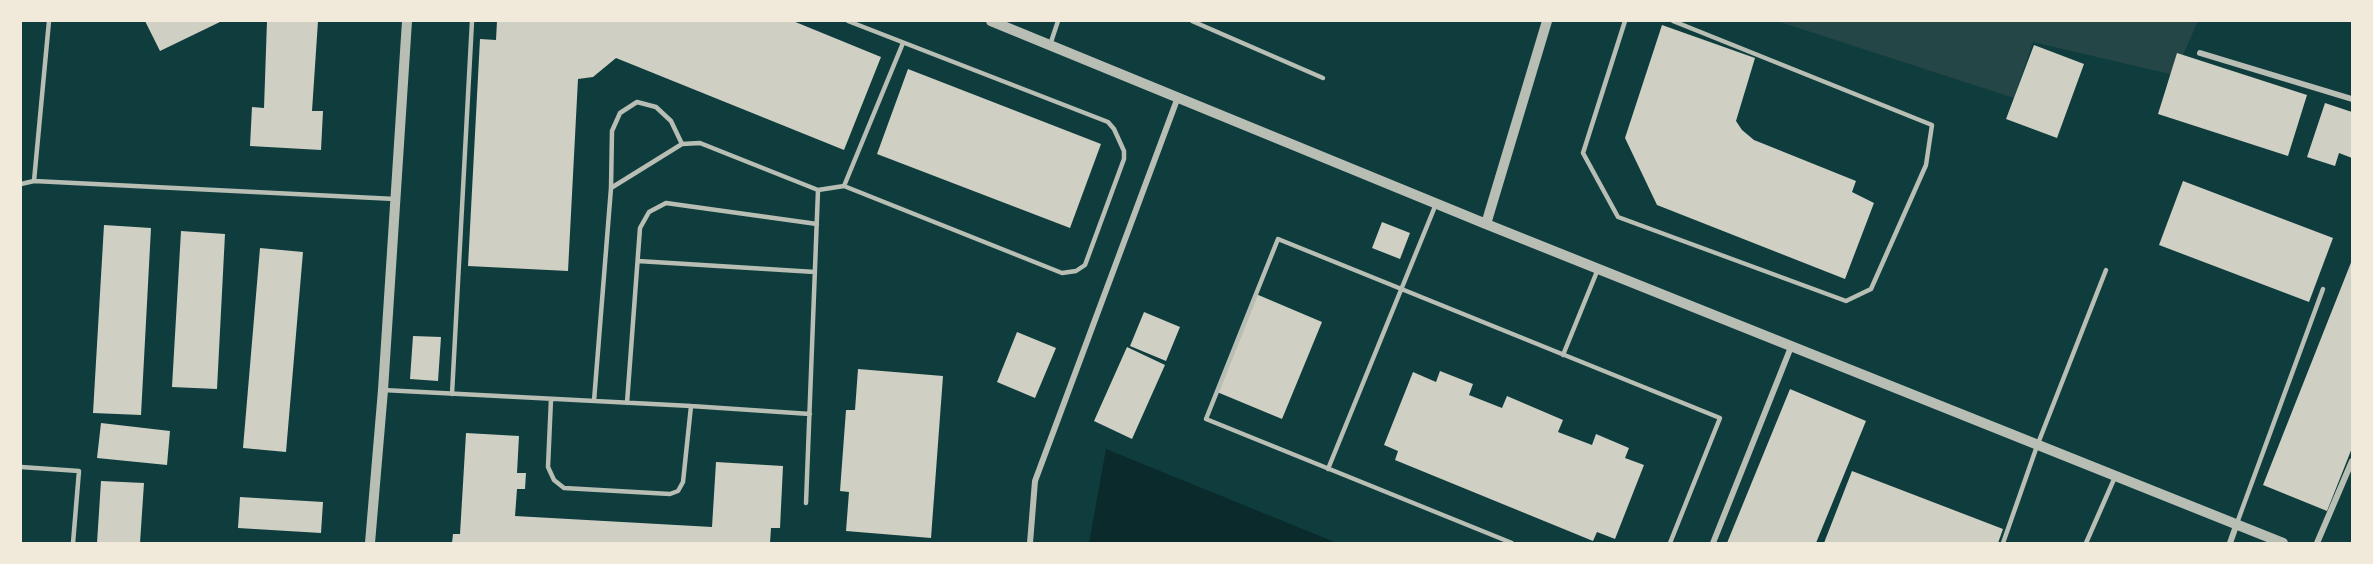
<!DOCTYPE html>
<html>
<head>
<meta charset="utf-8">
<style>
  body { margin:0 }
  #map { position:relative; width:2373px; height:564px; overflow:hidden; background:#0f3d3e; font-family:"IBM Plex Sans",sans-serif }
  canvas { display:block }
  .frame { position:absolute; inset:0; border:22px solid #f1e9da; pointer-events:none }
</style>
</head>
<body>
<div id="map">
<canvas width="2373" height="564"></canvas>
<div class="frame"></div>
</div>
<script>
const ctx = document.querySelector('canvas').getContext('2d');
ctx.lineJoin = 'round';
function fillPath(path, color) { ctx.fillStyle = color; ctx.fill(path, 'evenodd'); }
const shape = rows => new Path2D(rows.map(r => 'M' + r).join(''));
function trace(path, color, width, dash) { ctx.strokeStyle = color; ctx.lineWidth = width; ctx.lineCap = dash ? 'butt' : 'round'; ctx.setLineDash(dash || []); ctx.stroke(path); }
fillPath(shape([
  [1777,21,2198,21,2174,75,2033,42,2014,98]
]), '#244646');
fillPath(shape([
  [1106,449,1337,543,1089,543]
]), '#0a2a2b');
fillPath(shape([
  [145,21,222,21,160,51],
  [267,21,318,21,312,111,323,111,321,150,250,146,252,107,264,108],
  [497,21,793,21,881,57,844,150,616,58,593,77,578,79,568,271,468,266,480,39,496,40],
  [1662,25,1755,58,1736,121,1742,130,1754,140,1856,181,1852,192,1874,203,1845,279,1657,205,1625,138],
  [2034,45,2084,64,2057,138,2006,119],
  [2177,53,2307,95,2288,156,2158,114],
  [908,69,1101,144,1070,228,877,154],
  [2325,103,2352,112,2352,158,2339,153,2335,166,2307,157],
  [2183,181,2333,238,2309,302,2159,245],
  [1382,222,1410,233,1400,259,1372,248],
  [104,225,151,228,141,415,93,413],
  [181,231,225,234,217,389,172,387],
  [260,248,303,252,286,452,243,448],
  [2352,260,2352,448,2327,511,2263,485],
  [1256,294,1322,322,1282,419,1217,392],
  [1144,312,1180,327,1166,361,1130,346],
  [1017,332,1056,348,1035,398,997,382],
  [413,336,441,337,438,381,410,379],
  [1127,347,1165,365,1132,439,1094,421],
  [858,369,943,376,931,538,846,531,849,492,840,491,846,410,855,410],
  [1440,371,1473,384,1469,395,1502,408,1507,396,1563,420,1558,432,1592,445,1596,434,1629,448,1625,458,1644,465,1615,539,1597,532,1593,541,1395,460,1398,451,1384,445,1413,372,1436,382],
  [1790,389,1866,421,1816,543,1727,543],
  [101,423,170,431,167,465,97,458],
  [466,433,519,436,517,473,526,473,525,489,517,489,515,516,712,527,716,462,783,466,780,528,771,528,770,543,452,543,453,534,460,534],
  [1852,471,2003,529,1998,543,1824,543],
  [101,481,144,483,140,543,97,543],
  [240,497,323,502,321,533,238,528]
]), '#cfcfc3');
trace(shape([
  [49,21,34,181,395,199],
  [1192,21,1323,78],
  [1625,21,1583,153,1618,217,1846,301,1871,289,1926,165,1932,125,1673,21],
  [1050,45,1058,21],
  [21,184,34,181],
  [844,186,903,43],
  [611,188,612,131,620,113,637,102,656,107,671,121,682,144],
  [638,261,815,272],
  [1563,355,1598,269],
  [383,390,691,406,810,414],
  [452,394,472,21],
  [551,399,548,467,554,480,564,488,670,494,678,491,683,482,691,406],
  [594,401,611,188,682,144,700,143,818,190,844,186,1062,273,1076,271,1085,265,1124,159,1124,151,1114,129,1108,122,848,21],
  [627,403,640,228,649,212,666,203,817,224],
  [21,467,79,471,73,543],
  [1328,469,1436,204],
  [806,503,818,190],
  [2237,523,2323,289],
  [1512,543,1206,419,1278,239,1720,418,1670,543],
  [2003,543,2037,446,2106,270],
  [2086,543,2115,477]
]), '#b8beb3', 4.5);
trace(shape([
  [2200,53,2352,99],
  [1030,543,1035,481,1178,97],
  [1713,543,1791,347],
  [2230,543,2236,526],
  [2317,543,2352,461]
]), '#b8beb3', 6);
trace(shape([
  [991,21,1486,224,2283,543],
  [1486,224,1547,21],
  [370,543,383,390,407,21]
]), '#b8beb3', 10);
</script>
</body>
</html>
